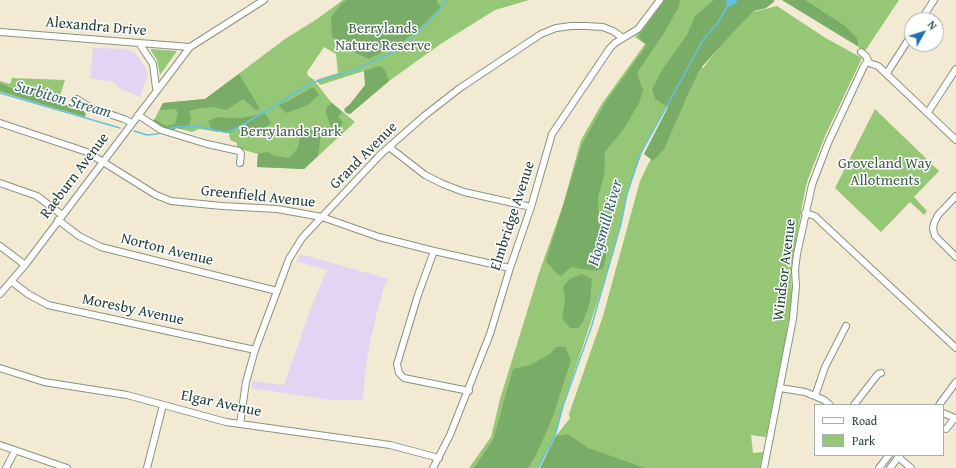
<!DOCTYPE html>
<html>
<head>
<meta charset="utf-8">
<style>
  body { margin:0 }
  #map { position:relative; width:956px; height:468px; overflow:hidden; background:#f2ead2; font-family:"Gentium Book Plus",serif }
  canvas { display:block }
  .legend { position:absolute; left:814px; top:404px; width:130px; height:52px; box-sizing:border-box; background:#fff; border:1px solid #a5b1ae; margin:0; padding:5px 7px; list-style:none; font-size:12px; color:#1f3d34 }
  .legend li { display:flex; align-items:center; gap:8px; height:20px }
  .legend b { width:20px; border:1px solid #a5b1ae }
  .north { position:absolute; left:904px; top:12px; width:40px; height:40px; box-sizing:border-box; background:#fff; border:1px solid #a5b1ae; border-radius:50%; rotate:51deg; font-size:11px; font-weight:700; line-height:16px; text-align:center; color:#1f3d34 }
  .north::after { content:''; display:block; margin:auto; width:14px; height:18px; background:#1f6fb2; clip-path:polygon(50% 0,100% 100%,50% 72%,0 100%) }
</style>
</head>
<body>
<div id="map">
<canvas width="956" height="468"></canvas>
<ul class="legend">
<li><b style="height:5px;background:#fff"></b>Road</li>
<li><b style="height:11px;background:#96c776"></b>Park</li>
</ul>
<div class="north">N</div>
</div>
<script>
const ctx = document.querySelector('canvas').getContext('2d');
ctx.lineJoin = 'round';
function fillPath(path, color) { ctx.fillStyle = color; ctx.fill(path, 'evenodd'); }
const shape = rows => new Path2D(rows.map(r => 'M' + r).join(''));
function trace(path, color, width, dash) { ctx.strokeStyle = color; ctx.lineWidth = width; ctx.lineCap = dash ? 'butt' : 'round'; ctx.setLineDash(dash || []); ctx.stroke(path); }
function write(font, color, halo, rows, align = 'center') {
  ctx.font = font + ' "Gentium Book Plus",serif'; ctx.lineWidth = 3; ctx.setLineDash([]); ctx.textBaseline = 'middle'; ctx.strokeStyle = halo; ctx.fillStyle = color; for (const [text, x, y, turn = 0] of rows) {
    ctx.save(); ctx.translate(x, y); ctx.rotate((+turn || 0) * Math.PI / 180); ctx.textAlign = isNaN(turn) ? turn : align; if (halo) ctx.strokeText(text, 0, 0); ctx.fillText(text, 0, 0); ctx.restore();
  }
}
fillPath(shape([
  [93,48,127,49,135,53,146,69,147,77,140,97,119,88,114,82,90,78],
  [301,254,388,279,385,284,377,312,370,342,365,371,363,400,331,400,251,388,253,381,284,385,312,305,327,270,296,261]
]), '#e2d4f3');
fillPath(shape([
  [343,0,529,0,495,10,442,43,389,81,350,114,344,111,370,88,364,71,320,85,316,80,338,73,336,54,324,47,307,72,308,76,313,79,331,102,355,122,304,169,257,167,258,154,237,148,237,143,230,140,229,133,199,129,192,132,177,128,169,132,152,124,163,103,205,99,285,39,317,19],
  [662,0,733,0,672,97,644,147,627,194,621,224,605,279,563,406,555,436,540,465,538,468,469,468,491,437,500,399,539,273,563,205,581,140,601,105,645,44,635,37],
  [782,0,899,0,865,51],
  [777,6,824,37,862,58,825,136,808,179,804,195,791,269,792,301,787,333,766,437,751,435,753,453,763,452,760,468,540,468,556,436,570,418,569,414,603,316,640,181,688,82,698,65,703,68,745,14],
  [150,49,177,51,160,75,157,60],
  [12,78,65,80,58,102,66,106,63,111,0,92,0,81,10,84],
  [875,109,939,171,914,197,927,211,924,215,910,202,881,232,835,188]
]), '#96c776');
fillPath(shape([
  [347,0,437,0,437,4,441,6,424,24,404,41,369,59,356,53,346,42,338,41,332,37,331,17,342,3],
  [665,0,680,0,679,6,664,33,637,73,643,90,639,103,625,127,605,152,604,177,598,196,598,209,604,221,606,259,603,268,596,271,571,267,561,276,555,272,546,261,582,144,607,100,647,45,638,37],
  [714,0,773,0,775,1,766,8,754,11,737,28,700,69,688,94,664,149,653,161,644,154,668,107,655,99,652,89,662,70,687,35,695,16],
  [782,0,805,0,845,26,857,38,858,46],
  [379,66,382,67,385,70,389,81,350,114,346,113,344,109,350,104,365,85,364,71],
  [239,74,260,109,256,110,243,99,226,110,213,107,201,108,189,111,191,117,190,124,182,129,177,128,169,132,152,124,154,119,166,126,175,124,178,114,176,109,162,110,160,109,163,103,205,99],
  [0,83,13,89,52,96,73,109,83,110,86,114,85,117,0,91],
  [313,87,319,95,308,105,286,113,278,105,289,101],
  [332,103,342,112,338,117,343,122,340,128,335,130,331,128,326,113,326,108],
  [265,113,271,123,260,132,249,131,246,124,229,133,212,131,208,121,218,117,223,118,242,118],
  [314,129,321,134,318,156,304,169,257,167,258,154,268,152,274,156,289,158,298,148,300,136],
  [582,274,592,279,590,302,583,322,578,328,570,328,562,318,565,300,563,287,570,279],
  [556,347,565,347,571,360,552,419,537,453,528,468,474,468,493,440,513,369,530,365,550,354],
  [568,434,588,448,645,468,540,468,556,436]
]), '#78ac67');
trace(shape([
  [0,93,120,128],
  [168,129,175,127,195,126,224,132,236,129,311,83,352,71,399,49,428,23,447,0],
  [134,131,147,135,157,134,161,132],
  [538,468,555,436,563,406,591,328,621,224,627,194,640,155,703,40,717,24,730,2,727,0]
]), '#63c1e2', 1.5);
trace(shape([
  [730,2,733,0]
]), '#63c1e2', 8);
const minor = shape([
  [921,20,934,0],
  [0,32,190,47],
  [139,43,153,64,156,88,158,89],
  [861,52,866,56,869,63,878,66,956,140],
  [887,73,912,34],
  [77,99,91,108,124,119,132,123],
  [928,112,956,69],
  [138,115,161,130,207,144,239,151,241,154,240,163],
  [0,123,87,152,156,195,171,201,222,206,277,209,322,217,379,237,434,251,510,268],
  [389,147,425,175,443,184,464,192,531,207],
  [0,183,37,196,62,215],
  [956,196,938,215,934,223,933,229,935,236,956,257],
  [805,213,815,216,821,222,956,348],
  [58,220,79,236,101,247,277,291],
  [0,246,25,265],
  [434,251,418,295,397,364,399,373,404,378,469,391],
  [11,281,28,294,48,305,255,350],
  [0,294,25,265,190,47,264,0],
  [0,368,44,382,127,395,226,422,390,445,439,458],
  [780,388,805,392,824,400,830,405],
  [815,396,825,367,846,326],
  [854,405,878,374,881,373],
  [939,405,956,382],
  [943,413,955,418,946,429],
  [240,424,246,382,255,350,289,259,302,238,381,154,424,116,460,88,541,34,556,28,571,26,586,26,603,27,613,31,623,38],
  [0,445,67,468],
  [898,457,911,468],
  [6,468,15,451],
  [147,468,163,405],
  [433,468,450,435,490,334,510,268,531,207,552,134,610,48,615,43,638,29,660,0],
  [764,468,793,319,796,286,795,270,797,254,812,185,828,143,863,68,866,63,869,63],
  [879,468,889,455],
  [890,468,900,455]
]);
trace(minor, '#889483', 8);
trace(minor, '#fff', 6);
write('15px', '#1f3d34', '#fff', [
  ["Alexandra Drive",96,27,5],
  ["Grand Avenue",364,156,-45],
  ["Raeburn Avenue",75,176,-53],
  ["Greenfield Avenue",258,197,6],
  ["Elmbridge Avenue",513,216,-72],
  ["Norton Avenue",167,250,14],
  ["Windsor Avenue",785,270,-83],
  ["Moresby Avenue",133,310,12],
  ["Elgar Avenue",221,404,12]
]);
write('15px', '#3d6044', '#fff', [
  ["Berrylands",383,29],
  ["Nature Reserve",383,46],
  ["Berrylands Park",291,132],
  ["Groveland Way",885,164],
  ["Allotments",885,181]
]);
write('italic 16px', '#336568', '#fff', [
  ["Surbiton Stream",63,100,16],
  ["Hogsmill River",606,223,-74]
]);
</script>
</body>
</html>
